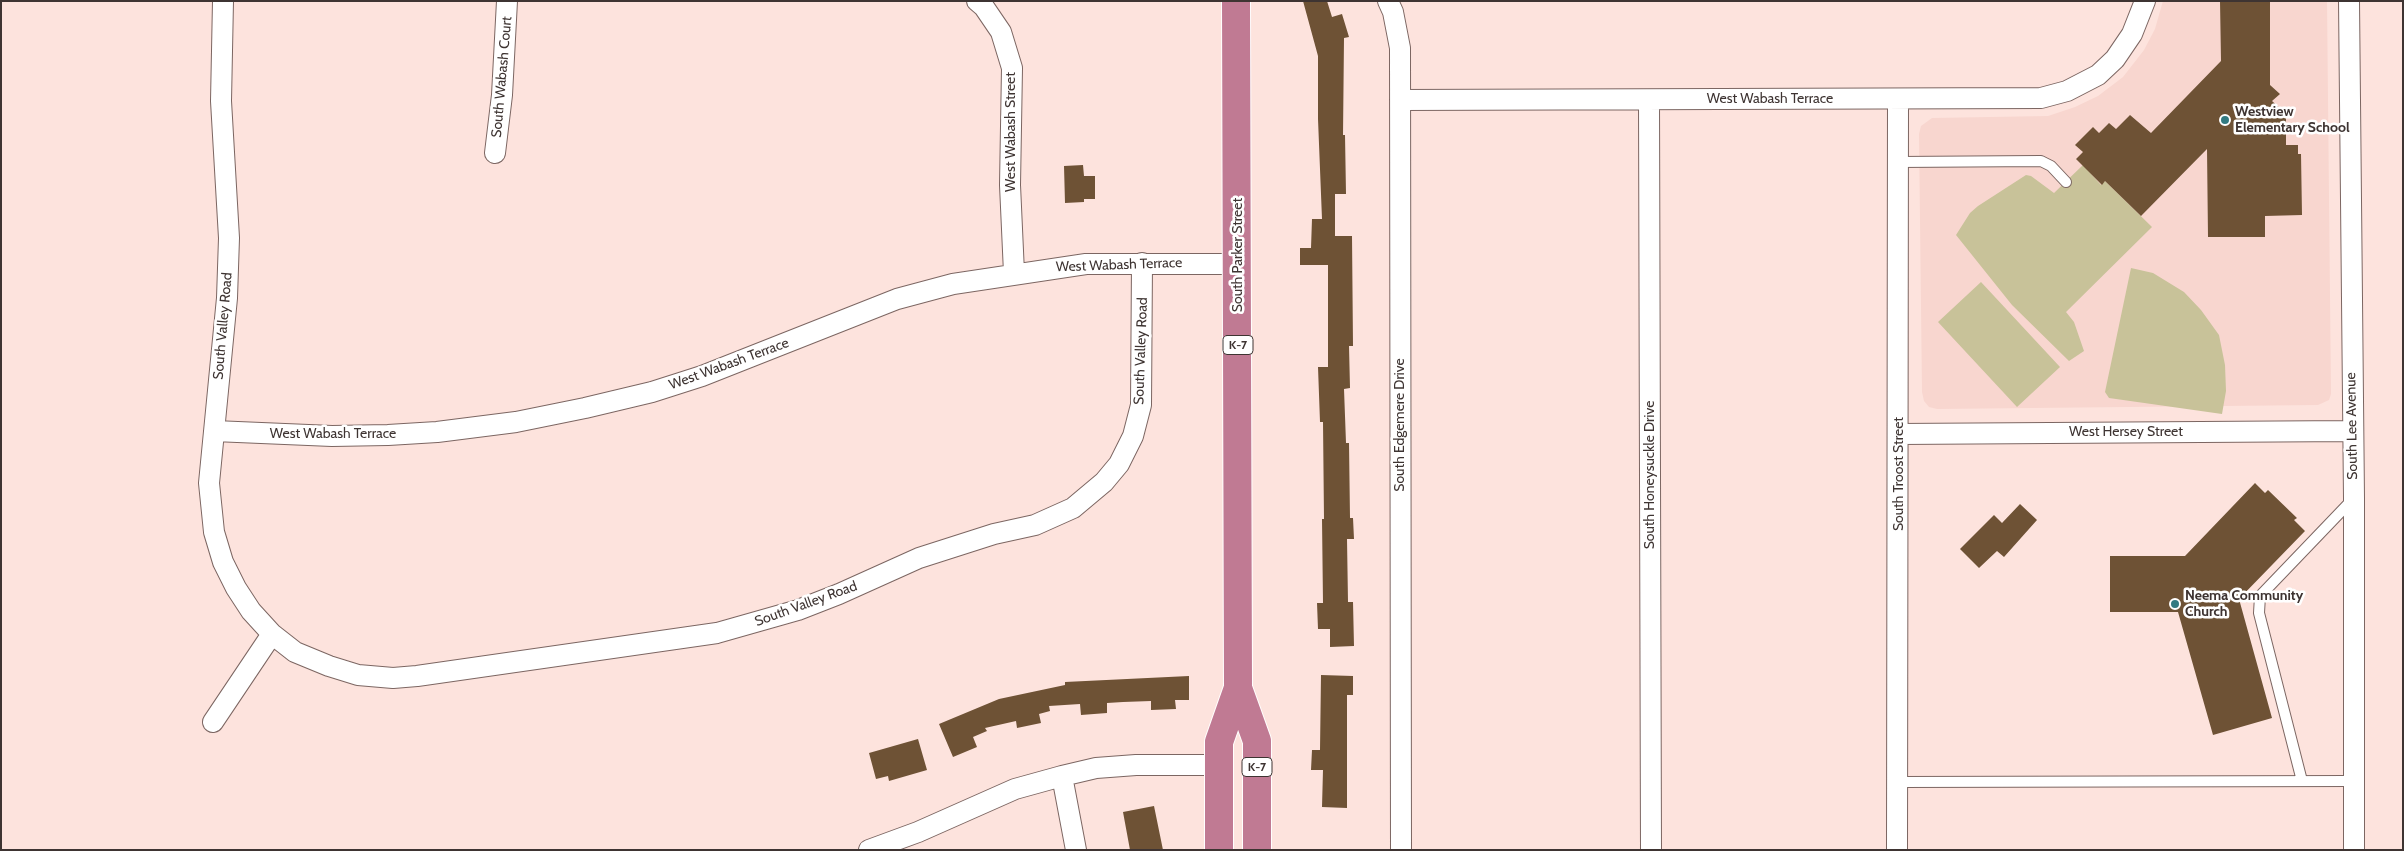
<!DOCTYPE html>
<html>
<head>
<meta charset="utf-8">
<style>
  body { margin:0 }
  #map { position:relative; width:2404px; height:851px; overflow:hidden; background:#fde3dd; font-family:Cabin,sans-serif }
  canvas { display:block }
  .frame { position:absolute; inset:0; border:2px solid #3e3432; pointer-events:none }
</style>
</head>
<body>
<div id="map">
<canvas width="2404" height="851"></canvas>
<div class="frame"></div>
</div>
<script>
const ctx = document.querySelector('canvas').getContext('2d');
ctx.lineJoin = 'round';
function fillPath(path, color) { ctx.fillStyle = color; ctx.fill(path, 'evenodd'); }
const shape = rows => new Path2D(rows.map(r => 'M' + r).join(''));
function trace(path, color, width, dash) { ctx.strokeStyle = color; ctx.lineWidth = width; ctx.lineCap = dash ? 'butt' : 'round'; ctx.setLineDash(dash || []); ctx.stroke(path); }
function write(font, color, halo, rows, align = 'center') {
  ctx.font = font + ' Cabin,sans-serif'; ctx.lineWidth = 5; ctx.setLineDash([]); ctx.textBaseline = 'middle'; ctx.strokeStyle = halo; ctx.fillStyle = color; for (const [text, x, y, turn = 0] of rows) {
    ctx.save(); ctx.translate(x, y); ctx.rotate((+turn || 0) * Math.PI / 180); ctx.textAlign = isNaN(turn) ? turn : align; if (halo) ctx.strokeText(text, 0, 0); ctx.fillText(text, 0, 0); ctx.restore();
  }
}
fillPath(shape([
  [2163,1,2327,1,2331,394,2329,400,2318,405,1937,409,1929,407,1924,401,1922,392,1919,134,1921,126,1932,118,2048,116,2075,107,2098,96,2123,77,2144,50,2155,29]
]), '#f8d6cf');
fillPath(shape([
  [2083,165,2101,185,2105,181,2152,227,2066,312,2074,322,2084,351,2069,361,2012,305,1956,235,1970,213,1978,206,2026,175,2031,176,2054,193],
  [2131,268,2153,273,2184,292,2201,310,2219,335,2225,365,2226,391,2222,414,2109,398,2105,392],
  [1981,282,2060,367,2017,407,1938,322]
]), '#c8c299');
fillPath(shape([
  [1303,1,1327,1,1332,17,1342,14,1349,37,1344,38,1343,135,1345,135,1346,194,1335,194,1335,236,1352,236,1353,346,1349,346,1350,388,1344,389,1346,443,1349,443,1350,518,1353,518,1354,539,1347,539,1348,602,1353,602,1354,646,1330,647,1330,629,1318,629,1317,603,1323,603,1322,519,1324,519,1323,422,1320,422,1318,367,1328,367,1328,265,1300,265,1300,248,1311,248,1312,219,1322,219,1318,119,1318,56],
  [2220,1,2270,1,2270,85,2280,94,2272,101,2286,114,2286,145,2298,145,2298,154,2301,154,2302,215,2265,216,2265,237,2208,237,2207,149,2141,216,2105,181,2102,185,2076,159,2083,152,2075,145,2093,127,2099,133,2109,123,2116,129,2130,115,2151,133,2221,61],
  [1083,165,1084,176,1095,176,1095,199,1084,199,1084,202,1065,203,1064,166],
  [2255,483,2265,493,2268,490,2297,518,2294,520,2305,531,2239,599,2272,718,2213,735,2178,612,2110,612,2110,556,2185,556],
  [2020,504,2037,520,2004,557,1997,551,1979,568,1960,549,1994,515,2002,523],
  [1321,675,1353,676,1353,695,1347,695,1347,808,1322,807,1323,770,1311,770,1312,750,1320,750],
  [1189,676,1189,700,1175,700,1176,709,1151,710,1151,701,1123,702,1107,703,1107,713,1081,715,1080,704,1049,706,1050,711,1039,714,1041,723,1017,728,1016,721,985,728,987,731,973,737,977,747,953,757,939,724,999,699,1065,685,1065,682],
  [918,739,927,770,889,781,888,776,876,779,869,753],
  [1154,806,1163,850,1130,850,1123,812]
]), '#6e5235');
const lane = shape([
  [1898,162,2041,161,2051,166,2066,182],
  [2302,781,2259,613,2260,596,2353,499],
  [1898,782,2352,781]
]);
const street = shape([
  [223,1,221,101,229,238,227,298,209,483,214,532,223,562,236,588,251,611,272,634,295,652,329,666,358,675,393,678,417,676,717,633,798,610,839,594,919,558,994,534,1035,525,1073,508,1104,482,1119,464,1133,436,1141,405,1142,263],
  [977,1,984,7,1001,32,1012,68,1010,185,1014,273],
  [1388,1,1393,12,1400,48,1401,850],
  [2349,1,2354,498,2354,850],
  [1400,100,2041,98,2067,91,2098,75,2115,59,2132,34,2145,1],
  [1649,100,1651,850],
  [495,153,502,95,507,1],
  [214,431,332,436,388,435,437,432,516,422,585,408,652,392,702,376,897,299,953,284,1086,264,1238,264],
  [1899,434,2352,431],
  [213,722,272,634],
  [1062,776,1076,850],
  [869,850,918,832,1015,789,1062,776,1096,768,1136,765,1219,765],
  [1897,850,1898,99]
]);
const highway = shape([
  [1238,688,1257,741,1257,850],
  [1219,850,1219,742,1238,688,1236,1]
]);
trace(lane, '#7c6662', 12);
trace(street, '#7c6662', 22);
trace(highway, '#fff', 30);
trace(lane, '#fff', 10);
trace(street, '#fff', 20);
trace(highway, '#c07a93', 28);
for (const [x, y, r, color] of [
  [2225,120,5,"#327a81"],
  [2175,604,5,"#327a81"]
]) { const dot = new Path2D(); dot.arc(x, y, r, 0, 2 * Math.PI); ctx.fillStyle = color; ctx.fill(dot); trace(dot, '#fff', 2); }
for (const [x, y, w] of [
  [1238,345,30],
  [1257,767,30]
]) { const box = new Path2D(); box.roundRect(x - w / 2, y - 9.5, w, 19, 4); ctx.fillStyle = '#fff'; ctx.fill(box); trace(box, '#3e3432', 1); }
write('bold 12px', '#3e3432', null, [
  ["K-7",1238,345],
  ["K-7",1257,767]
]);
write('14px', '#3e3432', '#fff', [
  ["South Wabash Court",502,77,-85],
  ["West Wabash Terrace",1770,99],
  ["West Wabash Street",1011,132,-90],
  ["South Parker Street",1238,255,-90],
  ["West Wabash Terrace",1119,265,-2],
  ["South Valley Road",223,326,-85],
  ["South Valley Road",1141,351,-88],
  ["West Wabash Terrace",729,364,-20],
  ["South Edgemere Drive",1400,425,-90],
  ["South Lee Avenue",2352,426,-91],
  ["West Hersey Street",2126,432],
  ["West Wabash Terrace",333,434],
  ["South Troost Street",1899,474,-90],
  ["South Honeysuckle Drive",1650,475,-90],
  ["South Valley Road",806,604,-20]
]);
write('bold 14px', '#3e3432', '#fff', [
  ["Westview",2235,112],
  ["Elementary School",2235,128],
  ["Neema Community",2185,596],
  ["Church",2185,612]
], 'left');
</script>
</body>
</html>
